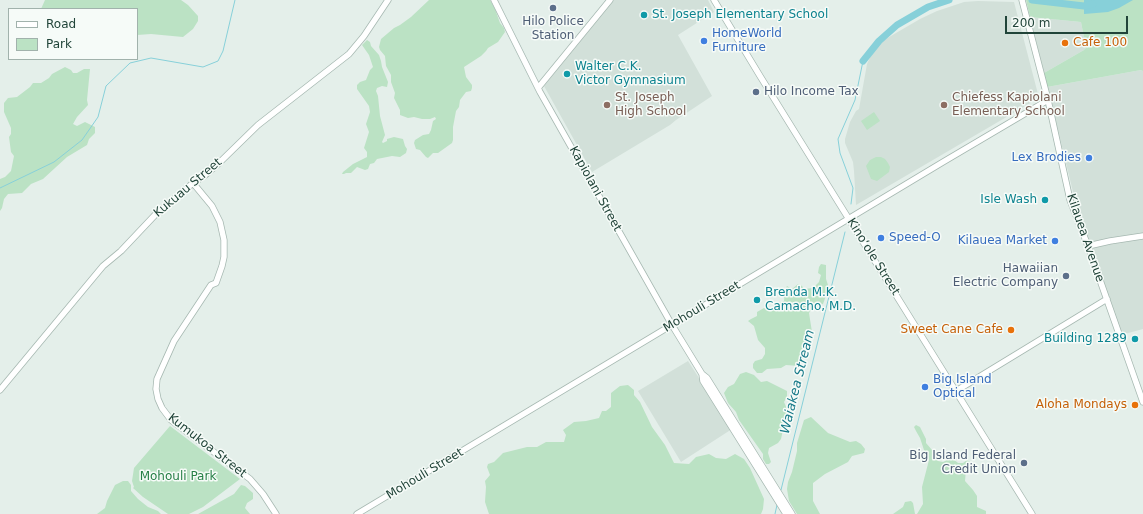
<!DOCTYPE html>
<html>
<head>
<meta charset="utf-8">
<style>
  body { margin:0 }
  #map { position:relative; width:1143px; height:514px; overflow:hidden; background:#e4efea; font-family:"DejaVu Sans",sans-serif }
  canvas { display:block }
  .legend { position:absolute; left:8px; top:8px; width:130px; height:52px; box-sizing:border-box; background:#f6fbf8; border:1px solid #a1b2ac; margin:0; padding:5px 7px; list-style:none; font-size:12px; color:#214439 }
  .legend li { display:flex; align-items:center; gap:8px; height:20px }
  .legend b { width:20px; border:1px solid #a1b2ac }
  .scale { position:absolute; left:1005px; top:16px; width:123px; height:18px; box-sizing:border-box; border:2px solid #214439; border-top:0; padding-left:5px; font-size:12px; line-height:14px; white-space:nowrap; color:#214439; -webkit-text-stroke:3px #f6fbf8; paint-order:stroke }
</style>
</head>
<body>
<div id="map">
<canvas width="1143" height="514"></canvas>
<ul class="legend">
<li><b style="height:5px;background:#fff"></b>Road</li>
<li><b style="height:11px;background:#bbe2c4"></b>Park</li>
</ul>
<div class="scale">200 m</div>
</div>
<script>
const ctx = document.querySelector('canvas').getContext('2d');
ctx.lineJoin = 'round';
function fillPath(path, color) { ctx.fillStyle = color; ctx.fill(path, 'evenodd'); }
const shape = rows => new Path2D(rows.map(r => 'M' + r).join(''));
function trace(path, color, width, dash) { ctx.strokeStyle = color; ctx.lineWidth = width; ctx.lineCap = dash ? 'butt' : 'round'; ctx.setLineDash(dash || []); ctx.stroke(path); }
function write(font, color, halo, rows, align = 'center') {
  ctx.font = font + ' "DejaVu Sans",sans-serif'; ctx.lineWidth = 3; ctx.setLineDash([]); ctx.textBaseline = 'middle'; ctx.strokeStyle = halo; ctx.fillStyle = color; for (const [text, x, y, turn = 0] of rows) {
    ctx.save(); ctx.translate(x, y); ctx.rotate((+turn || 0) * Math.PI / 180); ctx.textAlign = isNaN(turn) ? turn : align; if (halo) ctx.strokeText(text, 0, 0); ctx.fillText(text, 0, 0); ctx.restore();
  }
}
fillPath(shape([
  [614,0,708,0,714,12,678,35,712,96,676,120,670,125,592,172,544,86],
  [978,1,1014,2,1039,98,856,205,854,171,853,162,845,143,845,139,850,122,856,111,859,109,867,64,872,53,879,43,884,40,920,19,937,11,964,2],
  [1030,17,1081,22,1086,48,1084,50,1044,73],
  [1141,70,1143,71,1143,234,1089,242,1074,196,1049,93,1047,87],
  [1143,238,1143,329,1121,335,1091,249,1107,244],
  [688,361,732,429,681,462,638,391]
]), '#d2e0d9');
fillPath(shape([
  [45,0,181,0,188,5,198,16,198,21,193,29,183,37,151,34,137,35,137,9,41,9],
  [429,0,490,0,495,9,500,23,504,28,505,32,498,42,488,48,486,51,481,56,464,67,466,77,472,85,472,88,471,91,466,92,460,100,459,107,456,111,453,127,453,140,452,143,438,153,433,153,428,158,426,157,420,150,416,149,414,143,415,140,423,135,429,134,431,130,433,121,436,119,435,117,430,119,422,119,414,117,408,118,400,115,400,110,394,98,395,93,391,82,391,75,386,66,385,56,380,50,379,47,381,39,394,28,400,25,411,17],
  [1026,0,1143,0,1143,71,1141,70,1047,87,1044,73,1084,50,1086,48,1081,22,1030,17],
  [367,40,370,42,371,46,379,55,381,61,382,67,388,82,387,87,382,86,377,88,376,91,378,96,380,116,385,135,382,142,383,143,387,141,387,139,394,137,403,139,405,146,407,149,406,153,400,157,392,156,377,159,374,163,370,164,368,169,365,170,357,167,351,173,346,173,344,174,342,174,343,172,353,164,367,157,367,152,364,148,369,132,366,124,370,112,369,106,357,89,357,85,360,82,366,80,370,70,373,67,369,55,362,45],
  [65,67,71,70,73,73,77,73,84,69,90,69,87,100,88,105,77,117,73,124,77,126,85,122,95,127,95,133,89,139,87,145,67,157,43,179,31,184,22,193,8,194,4,199,2,208,0,211,0,179,5,177,11,171,14,156,11,152,9,137,11,134,11,128,4,112,4,103,8,98,17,97,30,87,33,83,41,83,49,78,52,74],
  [874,112,880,121,867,130,861,121],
  [876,157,881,157,885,159,888,163,890,167,889,172,877,181,871,179,866,166,870,160],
  [821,264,826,265,826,279,828,285,827,293,823,304,813,307,809,313,812,332,805,344,804,357,800,366,786,365,781,368,767,369,762,373,757,373,753,368,753,364,755,361,762,359,765,354,765,348,758,340,754,326,748,321,751,319,757,316,757,312,764,308,767,309,772,308,775,304,784,301,785,289,787,286,792,289,798,284,802,286,804,289,813,288,819,282,821,275,818,273,819,267],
  [746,372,754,375,761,382,767,381,787,391,787,397,784,402,787,409,789,415,782,424,783,430,781,439,778,443,769,448,768,453,771,462,769,464,766,464,763,459,763,454,739,420,736,412,728,403,724,393,728,387,734,384,740,374],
  [628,385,634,390,634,395,640,402,652,427,665,445,674,463,689,464,696,457,709,454,716,458,726,459,735,454,744,459,750,468,764,499,763,509,761,514,489,514,485,502,486,487,485,481,490,475,487,467,488,464,494,462,503,453,527,447,537,447,546,442,564,442,566,435,563,430,574,422,586,421,599,418,602,411,606,411,611,407,611,393,620,386],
  [811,417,828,433,850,442,856,441,861,444,865,449,864,453,852,456,848,462,825,474,813,483,813,501,820,514,797,514,789,501,787,489,788,482,792,472,797,451,797,443,804,420],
  [916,425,920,427,926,439,926,443,932,450,938,461,943,462,952,458,958,463,963,463,967,460,970,462,966,469,965,481,973,490,977,496,977,507,986,511,986,514,917,514,923,504,922,487,929,460,927,454,924,450,920,438,916,431,914,427],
  [170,426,240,479,203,507,189,514,168,514,143,497,133,488,134,487,132,481,134,468],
  [123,481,128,481,131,485,131,491,138,499,148,507,158,511,161,514,97,514,105,508,107,501,115,485],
  [241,485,245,486,253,493,253,499,247,503,245,508,250,514,198,514,234,494],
  [911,501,913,503,915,514,893,514,903,507,905,502]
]), '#bbe2c4');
fillPath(shape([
  [1084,0,1133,0,1119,8,1108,12,1084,14]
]), '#87d0d9');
trace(shape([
  [0,188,54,162,82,140,98,117,106,86,130,63,151,58,203,67,218,61,223,51,235,0],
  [851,204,853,188,840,153,838,139,855,100,863,61],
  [781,490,845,232],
  [775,514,777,505]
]), '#87d0d9', 1);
trace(shape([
  [1032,0,1084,6,1093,4],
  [863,61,879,41,897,25,928,7,949,0]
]), '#87d0d9', 7);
const tertiary = shape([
  [494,0,540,92,672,325,702,374,703,381,786,514],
  [714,0,760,76,1032,514],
  [1022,0,1048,100,1070,200,1088,246,1143,402],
  [538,88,610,0],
  [193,183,212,206,220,222,224,240,224,257,222,266,216,283,211,285,174,341,157,379,156,389,158,399,162,408,171,420,250,479,263,494,276,514],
  [1088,246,1110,241,1143,236],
  [702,374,707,378,792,514],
  [0,390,103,266,121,251,155,215,193,183,204,176,218,164,258,125,349,54,364,36,388,0],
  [956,391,1107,299],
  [357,514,943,162,1048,100]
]);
trace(tertiary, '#a6b8b1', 7);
trace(tertiary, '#fff', 5.5);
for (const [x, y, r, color] of [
  [553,8,4,"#5c6f8a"],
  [644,15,4,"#0f9aa8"],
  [704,41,4,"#3f7fe0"],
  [1065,43,4,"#e8710a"],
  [567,74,4,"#0f9aa8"],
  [756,92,4,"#5c6f8a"],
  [607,105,4,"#8d6e63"],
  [944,105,4,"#8d6e63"],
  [1089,158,4,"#3f7fe0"],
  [1045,200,4,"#0f9aa8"],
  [881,238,4,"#3f7fe0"],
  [1055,241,4,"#3f7fe0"],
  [1066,276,4,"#5c6f8a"],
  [757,300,4,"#0f9aa8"],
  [1011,330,4,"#e8710a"],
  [1135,339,4,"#0f9aa8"],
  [925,387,4,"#3f7fe0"],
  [1135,405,4,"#e8710a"],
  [1024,463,4,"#5c6f8a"]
]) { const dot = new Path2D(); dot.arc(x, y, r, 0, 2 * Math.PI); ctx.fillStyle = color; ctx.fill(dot); trace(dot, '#f6fbf8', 1.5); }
write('12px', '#0d838f', '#f6fbf8', [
  ["St. Joseph Elementary School",652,15],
  ["Walter C.K.",575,67],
  ["Victor Gymnasium",575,81],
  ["Isle Wash",1037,200,"right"],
  ["Brenda M.K.",765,293],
  ["Camacho, M.D.",765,307],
  ["Building 1289",1127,339,"right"]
], 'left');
write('12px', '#4e5e75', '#f6fbf8', [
  ["Hilo Police",553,22,"center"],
  ["Station",553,36,"center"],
  ["Hilo Income Tax",764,92,"left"],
  ["Hawaiian",1058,269],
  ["Electric Company",1058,283],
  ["Big Island Federal",1016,456],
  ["Credit Union",1016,470]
], 'right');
write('12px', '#366cbe', '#f6fbf8', [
  ["HomeWorld",712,34],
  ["Furniture",712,48],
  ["Lex Brodies",1081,158,"right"],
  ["Speed-O",889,238],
  ["Kilauea Market",1047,241,"right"],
  ["Big Island",933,380],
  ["Optical",933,394]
], 'left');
write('12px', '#c56008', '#f6fbf8', [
  ["Cafe 100",1073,43,"left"],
  ["Sweet Cane Cafe",1003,330],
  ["Aloha Mondays",1127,405]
], 'right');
write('12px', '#785e54', '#f6fbf8', [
  ["St. Joseph",615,98],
  ["High School",615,112],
  ["Chiefess Kapiolani",952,98],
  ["Elementary School",952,112]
], 'left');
write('12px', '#214439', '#f6fbf8', [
  ["Kukuau Street",188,188,-40],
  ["Kapiolani Street",595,189,61],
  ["Kilauea Avenue",1085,238,71],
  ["Kinoʻole Street",873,257,58],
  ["Mohouli Street",702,307,-31],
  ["Kumukoa Street",207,446,38],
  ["Mohouli Street",425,474,-31]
]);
write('12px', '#267f46', '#f6fbf8', [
  ["Mohouli Park",178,477]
]);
write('italic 13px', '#147887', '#f6fbf8', [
  ["Waiakea Stream",798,382,-76]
]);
</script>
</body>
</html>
